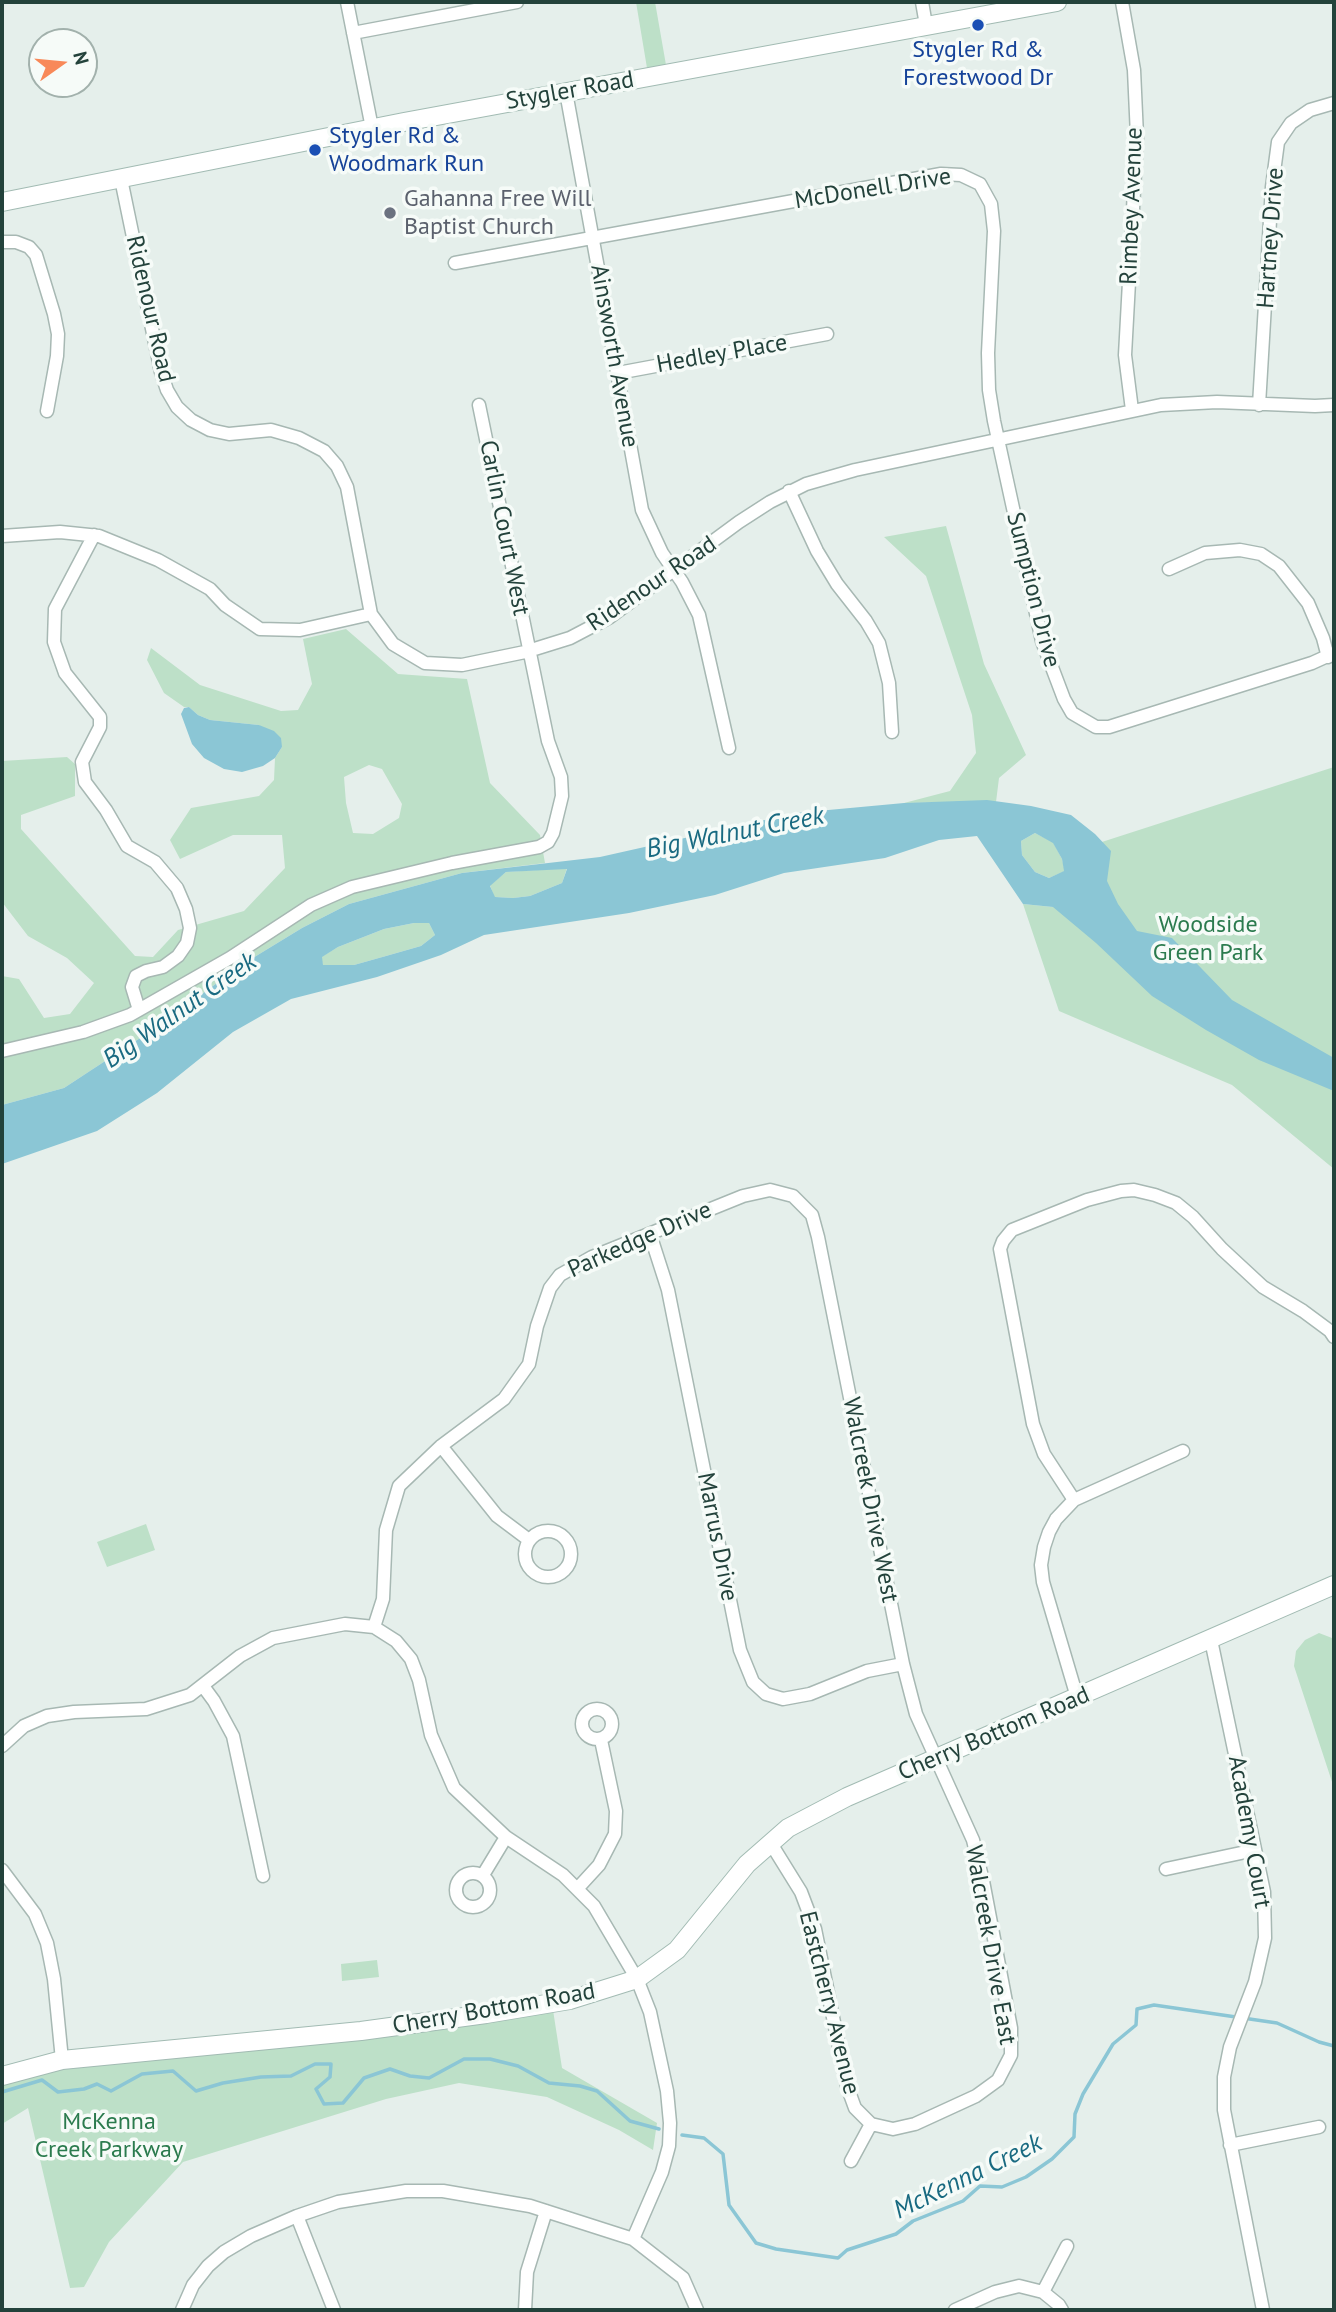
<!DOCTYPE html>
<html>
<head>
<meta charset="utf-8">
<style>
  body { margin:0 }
  #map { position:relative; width:1336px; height:2312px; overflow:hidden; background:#e5efeb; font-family:"PT Sans",sans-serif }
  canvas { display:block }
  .frame { position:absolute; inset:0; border:4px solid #23423b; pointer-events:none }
  .north { position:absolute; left:28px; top:28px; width:70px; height:70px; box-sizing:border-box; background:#f6fbf8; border:2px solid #a2b1ac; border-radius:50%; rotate:75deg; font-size:19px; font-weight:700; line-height:28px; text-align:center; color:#23423b }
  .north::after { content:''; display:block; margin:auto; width:24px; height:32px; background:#f88959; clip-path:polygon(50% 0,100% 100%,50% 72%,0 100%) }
</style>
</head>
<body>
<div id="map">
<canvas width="1336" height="2312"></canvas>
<div class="frame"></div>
<div class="north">N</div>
</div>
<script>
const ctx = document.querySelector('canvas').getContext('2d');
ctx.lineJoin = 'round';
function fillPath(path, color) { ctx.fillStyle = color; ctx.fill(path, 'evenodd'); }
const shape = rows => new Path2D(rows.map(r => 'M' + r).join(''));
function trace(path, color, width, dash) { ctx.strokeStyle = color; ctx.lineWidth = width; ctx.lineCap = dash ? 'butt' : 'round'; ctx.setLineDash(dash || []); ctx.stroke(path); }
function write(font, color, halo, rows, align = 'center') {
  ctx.font = font + ' "PT Sans",sans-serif'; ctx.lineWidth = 7; ctx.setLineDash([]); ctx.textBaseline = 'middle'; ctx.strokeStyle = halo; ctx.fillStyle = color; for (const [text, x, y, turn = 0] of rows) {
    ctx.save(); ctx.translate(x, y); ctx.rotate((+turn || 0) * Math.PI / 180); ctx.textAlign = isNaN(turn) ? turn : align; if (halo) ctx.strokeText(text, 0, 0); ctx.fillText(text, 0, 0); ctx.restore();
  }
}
fillPath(shape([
  [636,2,655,2,666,65,647,68],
  [946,526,984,664,1026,755,999,778,996,802,904,803,950,791,976,753,972,715,926,576,884,537],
  [346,629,398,674,467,679,490,783,540,835,545,863,462,873,349,904,302,928,243,964,157,1027,64,1088,2,1105,2,976,19,979,44,1018,70,1014,94,983,67,958,28,936,2,902,2,761,67,757,75,764,75,796,21,815,21,829,135,956,153,957,178,930,244,911,285,868,282,835,233,835,180,859,170,840,191,808,259,796,274,780,275,758,282,747,259,725,210,720,198,715,189,707,184,707,164,693,147,660,151,648,200,685,281,711,298,710,312,684,303,639],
  [369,765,382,769,402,804,399,818,373,834,353,833,346,803,344,777],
  [1334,767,1334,1169,1232,1085,1059,1011,1023,904,1053,907,1074,851],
  [1035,833,1053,842,1062,859,1065,871,1049,878,1035,872,1022,855,1021,841],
  [567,868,562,883,530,896,513,898,494,897,490,885,506,872],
  [414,923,429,923,435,935,421,946,386,956,354,965,323,966,321,957,338,947,384,929],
  [146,1524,155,1550,107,1567,97,1542],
  [1319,1633,1332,1638,1334,1644,1334,1788,1294,1666,1296,1651,1305,1640],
  [377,1960,379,1977,342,1981,341,1964],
  [553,2010,562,2068,657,2123,653,2150,619,2130,547,2097,459,2083,386,2099,183,2162,109,2242,84,2287,70,2288,28,2108,2,2124,2,2083,26,2075,110,2061]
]), '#bde0c8');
fillPath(shape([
  [189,707,198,715,210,720,259,725,274,731,281,738,282,747,275,758,263,766,242,772,224,769,204,758,192,744,181,714,184,708],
  [987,800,1031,806,1071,815,1095,834,1111,851,1107,881,1118,904,1137,931,1172,938,1232,1000,1334,1058,1334,1091,1259,1060,1206,1030,1152,996,1096,943,1053,907,1023,904,977,836,939,840,885,858,784,873,715,895,629,913,484,935,441,955,377,977,291,999,233,1032,157,1093,97,1131,2,1164,2,1105,64,1088,157,1027,243,964,302,928,349,904,462,873,600,857,796,813,904,803],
  [1035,833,1053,843,1062,859,1064,871,1049,878,1035,872,1022,855,1021,841],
  [567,869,562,883,530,896,513,898,495,897,490,886,506,872],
  [414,923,429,923,435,935,421,946,386,956,354,965,323,965,322,957,338,947,384,929]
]), '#8bc6d5');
trace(shape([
  [2,2092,42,2080,58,2092,84,2089,97,2084,111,2091,142,2074,173,2071,196,2091,223,2083,261,2077,291,2076,315,2064,331,2064,330,2077,316,2089,324,2104,343,2103,364,2078,390,2069,410,2076,429,2078,464,2059,490,2059,518,2066,549,2083,580,2086,597,2091,630,2121,659,2129],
  [682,2135,704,2138,723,2154,729,2205,756,2243,776,2249,838,2258,847,2250,896,2234,913,2221,963,2201,980,2186,1002,2187,1026,2177,1052,2159,1074,2137,1075,2114,1083,2094,1113,2044,1136,2025,1137,2009,1154,2005,1277,2023,1319,2042,1334,2046]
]), '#8bc6d5', 3.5);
const minor = shape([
  [347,2,372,128],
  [922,2,926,25],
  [1122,2,1134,70,1137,136,1125,355,1132,410],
  [353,33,517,2],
  [566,92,642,510,662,553,682,582,699,615,729,748],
  [121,179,161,372,167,390,177,407,191,420,210,430,229,434,271,430,299,438,324,451,337,466,347,487,371,614,393,644,425,663,462,665,525,652,570,638,610,617,739,522,770,502,806,484,855,470,1161,405,1217,402,1315,406,1334,405],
  [2,242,16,242,29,247,36,255,54,314,58,334,57,356,47,411],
  [455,263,941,174,961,175,980,184,991,204,994,231,988,353,989,390,994,421,1042,641,1064,699,1072,713,1096,727,1109,727,1312,663,1334,653],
  [618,373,827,334],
  [1259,405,1272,187,1278,142,1291,123,1310,110,1334,103],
  [789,491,817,551,837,584,866,621,879,643,889,683,892,732],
  [94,535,55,609,54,642,65,673,100,717,100,727,82,762,85,782,106,810,127,846,155,862,177,888,186,909,190,928,187,943,178,956,163,967,146,971,136,976,132,987,139,1010],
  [2,536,60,532,99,536,158,560,210,589,225,605,260,629,300,630,371,614],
  [1169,569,1205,553,1240,550,1261,554,1279,566,1308,603,1323,638,1328,657],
  [2,1051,83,1032,130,1015,230,958,311,905,352,887,452,863,539,847,548,842,553,833,562,796,561,777,548,741,479,405],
  [650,1234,668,1290,740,1650,753,1682,766,1694,783,1699,810,1694,867,1671,903,1664],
  [441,1446,497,1516,529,1540],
  [1074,1500,1044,1454,1033,1424,1000,1249,1003,1241,1012,1230,1087,1200,1121,1191,1134,1190,1155,1195,1176,1203,1193,1217,1222,1249,1263,1287,1303,1311,1330,1331,1334,1337],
  '525 1554a23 23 0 1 1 46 0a23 23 0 1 1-46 0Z',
  [374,1627,383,1599,386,1530,399,1486,441,1446,504,1399,529,1364,537,1326,550,1288,560,1275,592,1257,743,1196,770,1190,793,1196,812,1215,818,1237,903,1664,916,1714,973,1840,983,1881,1011,2028,1011,2055,998,2080,976,2096,915,2124,893,2129,871,2124],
  [1211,1640,1264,1892,1265,1938,1255,1982,1230,2047,1224,2077,1224,2110,1263,2310],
  [203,1686,214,1701,233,1736,263,1876],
  [1077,1697,1043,1582,1041,1565,1044,1547,1049,1532,1056,1519,1074,1500,1183,1451],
  '582 1724a15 15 0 1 1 30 0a15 15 0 1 1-30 0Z',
  [2,1746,24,1726,47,1716,74,1712,146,1709,190,1695,240,1656,273,1638,345,1624,374,1627,396,1641,411,1659,419,1680,431,1735,454,1788,506,1837,563,1875,594,1906,637,1979,650,2012,667,2091,670,2123,669,2146,662,2172,633,2239],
  [770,1842,801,1892,815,1929,847,2086,855,2108,871,2124],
  [1166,1869,1255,1850],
  [2,1870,35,1914,47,1943,54,1979,62,2060],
  '456 1890a17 17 0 1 1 34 0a17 17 0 1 1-34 0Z',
  [483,1875,506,1837],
  [577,1889,599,1865,615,1834,616,1811,601,1740],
  [1230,2145,1319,2127],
  [851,2161,871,2124],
  [297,2216,334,2310],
  [1043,2292,1067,2246],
  [182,2310,193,2285,208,2266,224,2252,251,2236,297,2216,338,2202,406,2191,443,2191,530,2206,633,2239,683,2278,697,2310],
  [525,2310,527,2272,546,2211],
  [955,2310,995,2292,1019,2286,1043,2292,1059,2305,1062,2310]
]);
const secondary = shape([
  [2,202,404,122,1057,2],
  [2,2076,62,2060,361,2031,486,2014,570,2000,637,1979,677,1950,747,1864,788,1828,847,1797,1334,1585]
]);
trace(minor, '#a7b8b3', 15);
trace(secondary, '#a2bbb3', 20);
trace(minor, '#fff', 12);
trace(secondary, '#fff', 18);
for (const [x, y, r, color] of [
  [978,25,7,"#1a4fb4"],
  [315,150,7,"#1a4fb4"],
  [390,213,7,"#6b7280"]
]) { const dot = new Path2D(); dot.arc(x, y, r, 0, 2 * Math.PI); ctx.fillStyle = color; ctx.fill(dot); trace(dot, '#f6fbf8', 2.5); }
write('24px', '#164399', '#f6fbf8', [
  ["Stygler Rd &",978,50],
  ["Forestwood Dr",978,78],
  ["Stygler Rd &",329,136,"left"],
  ["Woodmark Run",329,164,"left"]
]);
write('24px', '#23423b', '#f6fbf8', [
  ["Stygler Road",570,91,-10],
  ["McDonell Drive",873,189,-9],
  ["Rimbey Avenue",1132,206,-88],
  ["Hartney Drive",1271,238,-86],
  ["Ridenour Road",150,309,77],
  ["Hedley Place",722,354,-10],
  ["Ainsworth Avenue",614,356,80],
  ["Carlin Court West",504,528,79],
  ["Ridenour Road",652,584,-34],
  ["Sumption Drive",1033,590,76],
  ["Parkedge Drive",640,1240,-24],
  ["Walcreek Drive West",870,1500,79],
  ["Marrus Drive",717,1537,79],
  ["Cherry Bottom Road",994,1734,-23],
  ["Academy Court",1249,1832,80],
  ["Walcreek Drive East",990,1945,80],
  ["Eastcherry Avenue",829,2003,76],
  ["Cherry Bottom Road",494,2009,-10]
]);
write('24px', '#5b616d', '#f6fbf8', [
  ["Gahanna Free Will",404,199],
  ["Baptist Church",404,227]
], 'left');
write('24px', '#2b7b4e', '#f6fbf8', [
  ["Woodside",1208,925],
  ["Green Park",1208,953],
  ["McKenna",109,2122],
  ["Creek Parkway",109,2150]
]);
write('italic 26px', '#196a81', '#f6fbf8', [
  ["Big Walnut Creek",735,833,-11],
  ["Big Walnut Creek",180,1011,-35],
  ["McKenna Creek",968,2177,-26]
]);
</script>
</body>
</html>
